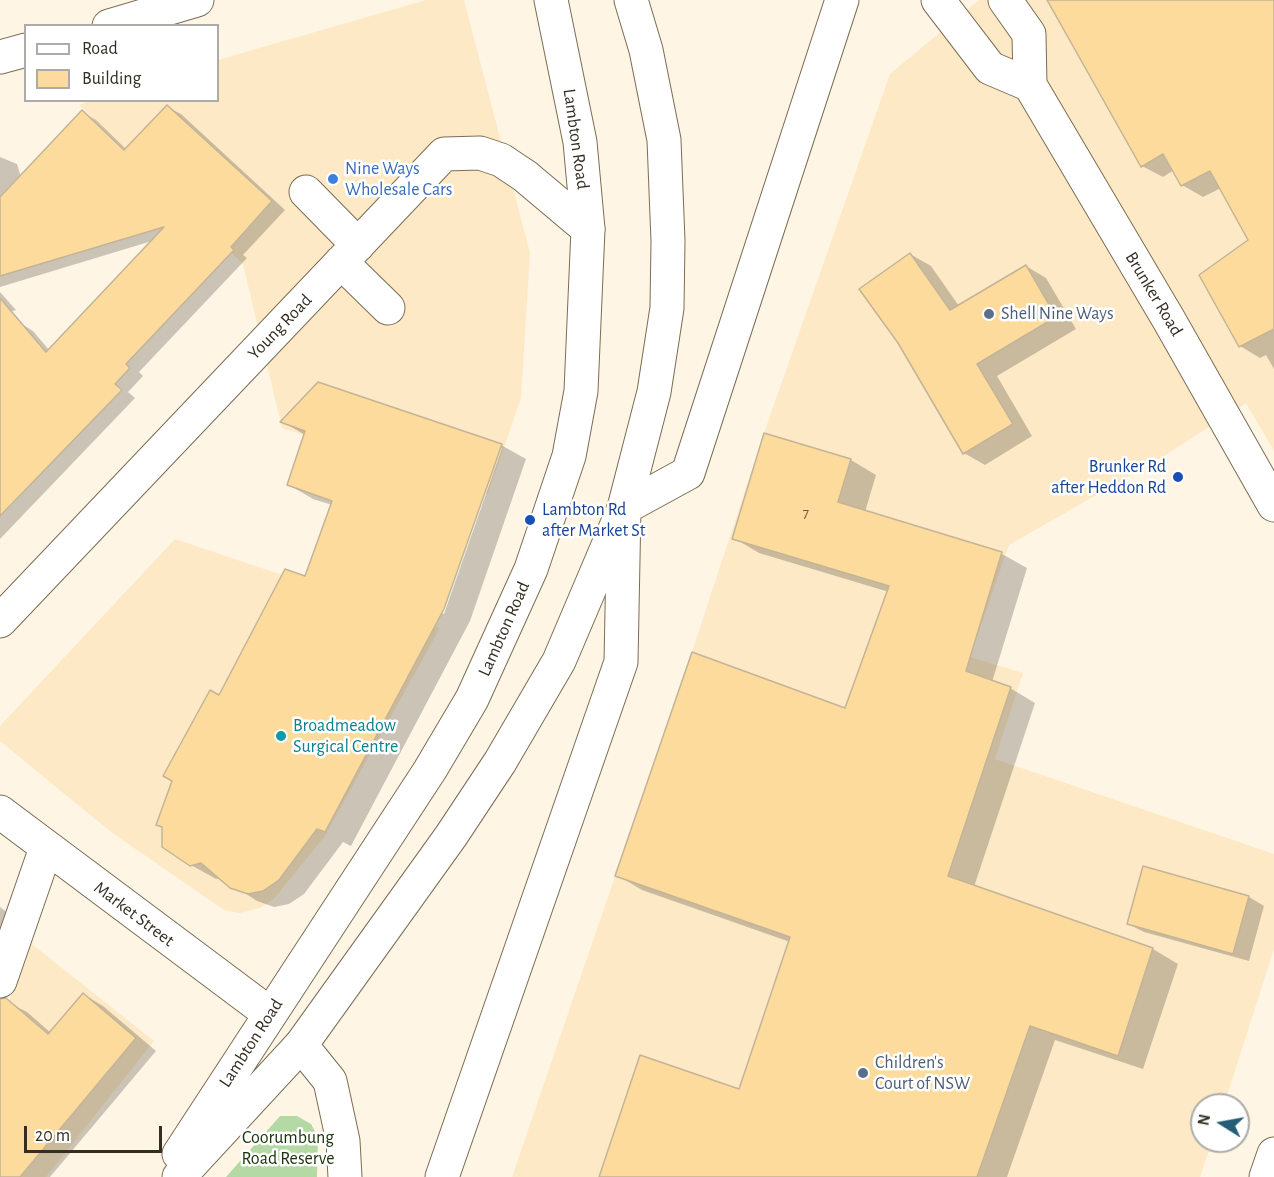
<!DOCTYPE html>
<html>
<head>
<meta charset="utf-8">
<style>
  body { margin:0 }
  #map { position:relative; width:1274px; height:1177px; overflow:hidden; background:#fef5e4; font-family:"Alegreya Sans",sans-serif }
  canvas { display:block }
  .legend { position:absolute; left:24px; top:24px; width:195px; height:78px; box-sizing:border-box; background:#fff; border:2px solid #adaba7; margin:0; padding:8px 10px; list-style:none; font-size:18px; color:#332d22 }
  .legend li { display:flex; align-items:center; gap:12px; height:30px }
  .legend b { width:30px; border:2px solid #adaba7 }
  .north { position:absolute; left:1190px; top:1093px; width:60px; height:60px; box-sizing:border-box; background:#fff; border:2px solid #adaba7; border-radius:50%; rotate:281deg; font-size:16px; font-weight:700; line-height:24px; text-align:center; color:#332d22 }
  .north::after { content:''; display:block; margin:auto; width:21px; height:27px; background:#255d77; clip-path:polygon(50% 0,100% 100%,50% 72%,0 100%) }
  .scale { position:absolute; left:24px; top:1126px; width:138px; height:27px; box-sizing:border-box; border:3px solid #332d22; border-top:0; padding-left:8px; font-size:18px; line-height:21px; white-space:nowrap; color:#332d22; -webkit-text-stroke:4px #fff; paint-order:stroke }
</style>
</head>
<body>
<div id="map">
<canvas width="1274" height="1177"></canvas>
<ul class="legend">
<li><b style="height:8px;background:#fff"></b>Road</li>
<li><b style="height:16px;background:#fddb9c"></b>Building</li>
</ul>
<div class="north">N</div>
<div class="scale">20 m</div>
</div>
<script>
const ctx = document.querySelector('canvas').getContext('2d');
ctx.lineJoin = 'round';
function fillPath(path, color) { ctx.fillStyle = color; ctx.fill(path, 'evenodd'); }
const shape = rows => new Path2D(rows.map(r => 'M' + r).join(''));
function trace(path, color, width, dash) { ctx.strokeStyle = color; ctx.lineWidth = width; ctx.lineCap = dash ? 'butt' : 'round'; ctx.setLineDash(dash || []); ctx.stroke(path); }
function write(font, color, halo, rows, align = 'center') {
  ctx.font = font + ' "Alegreya Sans",sans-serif'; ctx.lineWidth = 5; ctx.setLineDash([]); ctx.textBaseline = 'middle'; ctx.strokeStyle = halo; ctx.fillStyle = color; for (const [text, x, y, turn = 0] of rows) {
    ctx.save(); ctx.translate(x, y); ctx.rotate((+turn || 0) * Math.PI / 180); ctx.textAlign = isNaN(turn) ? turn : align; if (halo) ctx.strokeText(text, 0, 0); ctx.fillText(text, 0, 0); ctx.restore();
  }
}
fillPath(shape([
  [426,0,464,0,530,253,521,398,488,494,282,428,243,264,79,105,93,100,218,100,218,60],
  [979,0,1274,0,1274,451,1246,403,1164,456,1009,545,970,657,1023,673,995,759,1274,854,1274,949,1224,1105,1202,1105,1202,1141,1212,1141,1200,1177,512,1177,692,652,764,433,890,74],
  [175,539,440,628,325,836,273,900,260,908,240,913,224,910,111,832,0,741,0,726],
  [28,941,154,1041,46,1177,0,1177,0,1030]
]), '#fde9c5');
fillPath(shape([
  [280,1116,297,1116,311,1124,318,1137,317,1177,226,1177]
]), '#b5d9a4');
fillPath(shape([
  [1048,0,1274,0,1274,369,1266,355,1260,358,1240,346,1250,241,1221,188,1203,197,1182,185,1174,170,1163,177,1142,166],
  [167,107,181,114,285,210,243,255,247,258,139,372,143,376,128,392,135,398,0,539,0,344,20,323,33,331,50,351,152,241,0,287,0,157,17,164,21,177,82,112,96,120,127,150],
  [910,254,931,266,959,306,1026,266,1046,278,1076,329,997,376,1032,436,985,465,964,453],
  [0,292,16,310,0,315],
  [283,422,501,445,526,459,470,621,351,846,343,842,304,894,289,904,274,907,257,901,222,878,216,879,191,865,220,697,306,578,332,505,313,499,289,485,305,435],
  [499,448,502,448,444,614,442,613],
  [765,435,851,460,876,475,865,512,1002,554,1027,568,992,682,1010,688,1035,703,974,887,1153,949,1178,964,1143,1069,1055,1040,1007,1177,600,1177,740,1091,790,942,642,890,617,875,846,710,889,592,759,553,734,538],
  [1249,897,1264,906,1249,961,1144,932,1128,924],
  [0,907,24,925,2,987,3,1000,27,1012,51,1033,83,994,103,1006,156,1051,50,1177,0,1177]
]), '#0003');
const building = shape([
  [1047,0,1274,0,1274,329,1239,347,1199,275,1248,240,1210,171,1181,186,1163,154,1141,167,1047,0],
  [167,105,272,201,231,247,234,250,126,364,130,368,115,384,122,390,0,516,0,298,46,352,164,227,0,276,0,197,82,110,124,150,167,105],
  [910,253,950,310,1026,265,1056,317,977,364,1013,424,963,454,898,343,859,289,910,253],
  [318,382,502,444,444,609,325,832,317,829,279,880,263,891,248,894,230,888,201,863,190,866,162,847,162,827,156,825,172,781,163,776,210,690,219,695,285,569,305,576,332,501,287,485,305,431,280,422,318,382],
  [764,433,851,459,838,502,1002,552,966,671,1011,687,948,876,1153,948,1118,1056,1030,1026,977,1177,599,1177,640,1055,739,1089,790,937,615,876,692,652,845,708,889,586,732,539,764,433],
  [1143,866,1249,896,1233,954,1127,924,1143,866],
  [83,993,136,1038,20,1177,0,1177,0,999,6,998,48,1034,83,993]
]);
fillPath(building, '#fddb9c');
trace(building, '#c3b498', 1.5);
const minor = shape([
  [109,26,197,0],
  [0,57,26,50],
  [306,192,358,245],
  [341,262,388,308],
  [0,621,444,154,480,153,501,160,525,176,588,229],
  [0,812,270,1014],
  [0,981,46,848],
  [301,1045,330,1081,343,1141,345,1177],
  [442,1177,621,662,624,508,688,473,842,0],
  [1266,1177,1274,1154]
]);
const major = shape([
  [938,0,990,68,1030,85],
  [1005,0,1029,34,1030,85,1169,320,1274,505],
  [179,1154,430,770,472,699,531,569,569,456,581,391,588,229,580,142,551,0],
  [179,1177,301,1045,451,836,500,762,559,661,624,508,654,392,667,308,668,241,664,140,646,50,631,0]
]);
trace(minor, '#7b6d53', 35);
trace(major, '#7b6d53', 35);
trace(minor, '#fff', 33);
trace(major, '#fff', 33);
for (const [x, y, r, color] of [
  [333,179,6,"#3f7fe0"],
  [989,314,6,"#5c6f8a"],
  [1178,477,6,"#1a4fb4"],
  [530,520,6,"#1a4fb4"],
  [281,736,6,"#0f9aa8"],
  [863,1073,6,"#5c6f8a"]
]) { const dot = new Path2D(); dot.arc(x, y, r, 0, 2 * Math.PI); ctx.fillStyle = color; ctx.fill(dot); trace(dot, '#fff', 2); }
write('15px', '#665840', null, [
  ["7",806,513]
]);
write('18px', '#332d22', '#fff', [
  ["Lambton Road",576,139,82],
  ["Brunker Road",1154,294,59],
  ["Young Road",280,327,-46],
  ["Lambton Road",504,629,-66],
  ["Market Street",134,914,37],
  ["Lambton Road",251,1043,-57]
]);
write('18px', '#366cbe', '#fff', [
  ["Nine Ways",345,169],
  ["Wholesale Cars",345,190]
], 'left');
write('18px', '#4e5e75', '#fff', [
  ["Shell Nine Ways",1001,314],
  ["Children's",875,1063],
  ["Court of NSW",875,1084]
], 'left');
write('18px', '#164399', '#fff', [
  ["Brunker Rd",1166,467],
  ["after Heddon Rd",1166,488],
  ["Lambton Rd",542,510,"left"],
  ["after Market St",542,531,"left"]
], 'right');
write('18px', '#0d838f', '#fff', [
  ["Broadmeadow",293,726],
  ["Surgical Centre",293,747]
], 'left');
write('18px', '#183209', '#fff', [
  ["Coorumbung",288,1138],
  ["Road Reserve",288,1159]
]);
</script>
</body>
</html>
